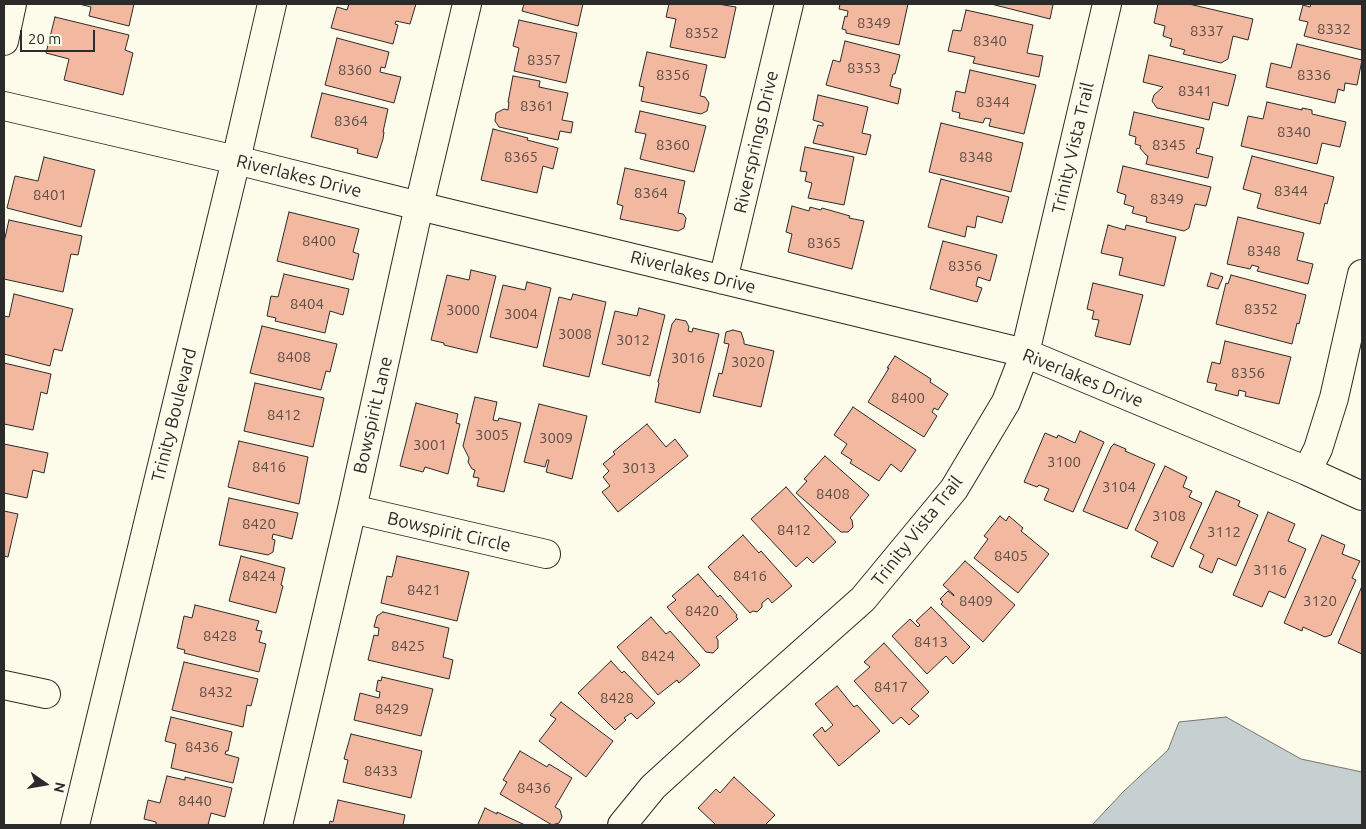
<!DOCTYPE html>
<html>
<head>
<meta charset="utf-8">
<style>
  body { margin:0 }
  #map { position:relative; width:1366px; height:829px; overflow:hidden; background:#fdfbea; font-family:Ubuntu,sans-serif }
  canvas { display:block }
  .frame { position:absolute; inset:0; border:5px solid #2b2b2b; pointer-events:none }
  .north { position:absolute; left:20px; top:759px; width:50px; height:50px; -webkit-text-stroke:4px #fdfbea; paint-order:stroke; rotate:103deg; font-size:14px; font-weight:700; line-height:20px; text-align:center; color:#2b2b2b }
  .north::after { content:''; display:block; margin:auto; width:18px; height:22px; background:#2b2b2b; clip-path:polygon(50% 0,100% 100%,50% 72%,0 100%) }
  .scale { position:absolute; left:20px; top:30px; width:75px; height:22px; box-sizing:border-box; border:2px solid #2b2b2b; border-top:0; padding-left:6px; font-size:15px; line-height:18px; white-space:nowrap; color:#2b2b2b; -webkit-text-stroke:4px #fdfbea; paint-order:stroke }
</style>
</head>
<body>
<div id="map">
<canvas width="1366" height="829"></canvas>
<div class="frame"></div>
<div class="north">N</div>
<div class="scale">20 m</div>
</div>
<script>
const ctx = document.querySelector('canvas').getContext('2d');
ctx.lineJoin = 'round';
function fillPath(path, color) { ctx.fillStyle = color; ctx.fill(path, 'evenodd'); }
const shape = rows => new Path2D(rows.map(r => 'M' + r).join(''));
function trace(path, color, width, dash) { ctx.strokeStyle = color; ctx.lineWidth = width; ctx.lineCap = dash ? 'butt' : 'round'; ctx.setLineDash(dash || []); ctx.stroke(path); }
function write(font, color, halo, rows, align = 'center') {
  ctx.font = font + ' Ubuntu,sans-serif'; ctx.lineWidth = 4; ctx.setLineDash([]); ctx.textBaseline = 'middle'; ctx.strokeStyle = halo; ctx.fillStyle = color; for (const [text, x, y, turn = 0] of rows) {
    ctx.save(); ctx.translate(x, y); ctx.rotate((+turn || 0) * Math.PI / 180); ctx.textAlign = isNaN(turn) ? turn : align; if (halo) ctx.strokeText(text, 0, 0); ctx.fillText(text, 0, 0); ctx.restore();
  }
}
const water = shape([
  [1226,717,1301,759,1362,772,1362,825,1092,825,1124,791,1168,750,1179,722,1226,717]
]);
fillPath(water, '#c7d0d0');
trace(water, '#74746e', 1);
const building = shape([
  [79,4,134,4,129,26,89,16,91,7,79,4],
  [349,4,416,4,410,24,396,21,395,24,398,25,393,44,331,28,337,7,347,10,349,4],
  [524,4,583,4,578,26,522,11,524,4],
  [669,4,718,4,736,7,725,58,670,47,676,19,666,17,669,4],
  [840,4,908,4,899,45,846,33,846,30,842,29,845,16,847,17,848,11,839,9,840,4],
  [991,4,1050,4,1053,5,1050,19,991,4],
  [1158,4,1189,4,1253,19,1248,40,1233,36,1228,59,1221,63,1183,54,1185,50,1170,46,1172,39,1163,36,1165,26,1154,23,1158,4],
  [1311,4,1362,4,1362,50,1304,36,1308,22,1299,20,1303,5,1310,7,1311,4],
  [966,10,1033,25,1027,53,1043,56,1039,77,973,63,975,57,948,51,953,30,961,31,966,10],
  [55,17,129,35,125,50,133,53,123,95,64,80,69,59,46,53,55,17],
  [519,20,577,33,566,83,514,71,519,48,513,46,519,20],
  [337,38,389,52,385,68,381,67,380,72,401,77,394,103,325,85,337,38],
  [845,41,900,55,895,74,893,74,890,86,901,89,898,104,826,85,833,60,840,62,845,41],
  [1297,44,1362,60,1357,85,1345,83,1344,91,1338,89,1335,103,1266,87,1271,63,1291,68,1297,44],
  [647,52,707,65,700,96,705,97,709,103,707,111,701,114,641,101,644,87,639,86,647,52],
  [1149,55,1236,75,1228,106,1213,102,1209,120,1157,108,1152,101,1154,95,1163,87,1143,82,1149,55],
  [970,70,1036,85,1024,134,989,126,991,119,985,118,983,123,959,118,960,113,952,111,956,91,965,93,970,70],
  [513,76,540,81,539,87,568,93,562,120,573,122,571,133,560,131,558,140,499,127,495,121,496,113,504,109,508,110,509,102,508,102,513,76],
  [322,93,388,109,383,132,384,132,383,139,377,158,357,153,358,149,311,137,322,93],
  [818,95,868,107,862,133,871,135,866,155,813,143,818,125,823,126,823,123,813,120,818,95],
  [1267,102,1302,110,1302,108,1312,110,1312,114,1346,122,1340,147,1322,143,1317,164,1241,146,1248,116,1263,119,1267,102],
  [640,111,706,126,694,172,640,159,646,134,635,132,640,111],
  [1134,112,1204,128,1199,149,1197,148,1196,153,1213,157,1208,178,1146,164,1148,156,1146,155,1140,148,1141,146,1135,144,1136,137,1129,135,1134,112],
  [941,123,1023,143,1011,192,929,172,941,123],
  [493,129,528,138,527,140,558,148,553,169,543,166,537,193,481,180,493,129],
  [805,147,854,157,844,205,808,198,812,183,805,181,807,172,800,171,805,147],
  [1252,156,1334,177,1327,204,1325,203,1320,224,1257,208,1261,194,1243,189,1252,156],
  [44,157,95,170,81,227,7,208,15,176,38,181,44,157],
  [1123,166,1211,187,1206,206,1195,204,1189,228,1184,231,1146,222,1147,217,1132,213,1134,207,1124,204,1126,195,1117,192,1123,166],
  [625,168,685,181,678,213,683,214,686,218,684,228,678,231,620,219,623,206,617,204,625,168],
  [941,179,1009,197,1002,223,977,216,975,228,967,226,965,237,928,227,941,179],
  [792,206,809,211,810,207,821,210,822,208,850,216,849,218,864,221,852,269,788,252,792,234,786,232,792,206],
  [289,212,359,229,353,252,359,254,353,280,277,261,289,212],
  [1238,217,1304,233,1297,260,1313,264,1308,284,1257,271,1259,267,1252,265,1250,269,1227,264,1238,217],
  [9,220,82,236,78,255,71,254,63,292,4,279,4,242,9,220],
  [1108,225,1125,230,1126,225,1176,237,1164,286,1119,275,1123,258,1101,253,1108,225],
  [943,241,997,255,990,281,978,277,976,286,982,288,977,302,930,289,943,241],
  [471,270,496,276,477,353,444,345,444,343,431,340,447,275,469,280,471,270],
  [1211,273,1223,277,1218,289,1207,286,1211,273],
  [284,274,349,289,343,315,330,311,325,333,275,321,276,318,267,316,271,296,278,297,284,274],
  [1231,275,1306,295,1299,324,1297,323,1292,344,1216,324,1226,283,1228,284,1231,275],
  [527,282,551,288,537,348,490,337,503,285,525,290,527,282],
  [1093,283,1143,295,1130,345,1095,336,1099,320,1092,319,1094,311,1087,309,1093,283],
  [14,294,73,309,62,351,54,349,50,366,4,354,4,316,9,317,14,294],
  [573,294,606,302,589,377,543,366,559,297,571,300,573,294],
  [639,308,665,315,650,376,602,364,615,311,637,316,639,308],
  [676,319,686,321,689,327,688,331,692,332,693,328,719,334,700,413,655,402,659,383,658,382,672,324,676,319],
  [262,326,337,344,330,372,326,371,321,390,250,373,262,326],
  [733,330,741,332,744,341,744,344,774,351,761,407,713,396,719,373,722,374,729,344,724,343,726,332,733,330],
  [1225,341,1291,357,1279,404,1245,396,1246,392,1239,390,1238,396,1215,390,1217,384,1207,382,1212,362,1220,364,1225,341],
  [895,356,931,379,930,382,948,394,938,410,934,408,932,412,937,416,924,437,868,402,889,368,887,368,895,356],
  [4,363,51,374,47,394,41,392,33,430,4,424,4,363],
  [255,383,324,398,313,447,244,431,255,383],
  [475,397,497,402,493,420,498,421,499,418,521,423,504,492,477,486,479,478,473,477,475,470,472,469,468,462,469,458,463,446,475,397],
  [416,403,458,414,456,423,460,424,448,474,425,467,423,472,400,466,416,403],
  [539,404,587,416,572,479,546,472,549,460,547,460,545,467,524,462,539,404],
  [853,407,916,450,901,472,891,464,879,481,850,463,852,460,841,453,847,444,834,435,853,407],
  [647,424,666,447,675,439,688,456,618,512,602,492,610,486,603,477,609,471,603,464,615,454,613,452,647,424],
  [1080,431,1104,442,1073,512,1044,500,1049,489,1039,485,1037,487,1024,482,1045,433,1057,438,1058,435,1075,443,1080,431],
  [239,441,308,457,299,504,228,487,239,441],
  [4,444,48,453,44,473,33,470,27,498,4,493,4,444],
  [1114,444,1126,449,1125,451,1155,464,1127,529,1083,511,1111,447,1114,444],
  [825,456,869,495,850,518,852,520,853,527,848,532,841,532,796,493,807,481,804,479,825,456],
  [1165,466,1187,477,1183,487,1192,491,1189,497,1202,503,1173,567,1151,557,1158,542,1135,530,1165,466],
  [786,487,836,542,813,563,807,557,796,567,751,519,786,487],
  [1216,491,1240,501,1238,506,1258,515,1236,566,1218,558,1212,573,1199,567,1204,555,1190,548,1216,491],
  [229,498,298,513,292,539,273,534,272,539,275,540,273,552,268,555,219,545,229,498],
  [4,511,18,514,8,557,4,556,4,511],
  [1268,512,1295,524,1288,541,1306,549,1285,598,1269,591,1262,607,1233,595,1268,512],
  [1000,516,1006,521,1009,516,1023,528,1021,531,1049,554,1018,593,974,558,988,539,984,536,1000,516],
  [743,535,759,553,761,551,792,586,772,603,768,598,762,603,762,607,757,612,753,611,750,613,708,567,743,535],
  [1322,535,1345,545,1342,554,1360,561,1352,578,1356,580,1331,635,1325,637,1303,627,1302,631,1284,623,1322,535],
  [241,556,285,568,281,585,283,586,276,613,229,601,241,556],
  [397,556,469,572,457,621,381,603,387,576,392,577,397,556],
  [965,561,1015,605,983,642,941,604,943,602,940,599,948,591,954,596,954,595,943,585,965,561],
  [698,574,718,597,720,595,737,615,736,617,738,619,716,637,718,640,718,648,713,653,706,652,667,607,676,600,672,596,698,574],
  [1362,586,1362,654,1338,643,1362,586],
  [195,605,259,621,256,630,262,631,259,642,266,644,259,672,184,653,185,650,177,648,184,616,192,618,195,605],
  [931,607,970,647,953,664,946,656,927,674,892,636,910,619,918,627,920,625,916,621,931,607],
  [383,612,449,628,443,657,453,660,449,679,368,660,374,635,378,636,379,628,374,627,377,616,383,612],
  [651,617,666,634,670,631,700,665,679,683,677,680,658,695,617,647,651,617],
  [884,643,929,692,911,709,919,716,909,725,901,717,893,724,854,681,870,667,864,662,884,643],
  [611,661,622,673,624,671,655,703,637,719,631,713,624,718,626,720,615,730,578,693,611,661],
  [184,662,258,679,251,706,247,705,243,727,172,710,184,662],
  [382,677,433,689,421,736,354,720,360,693,379,698,380,692,376,691,378,680,381,681,382,677],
  [837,686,854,707,857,705,880,731,839,766,813,735,822,727,825,732,833,725,815,704,837,686],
  [561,702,613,741,586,777,539,741,556,719,550,715,561,702],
  [171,717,232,732,228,751,226,751,225,754,239,758,233,783,171,768,176,744,165,741,171,717],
  [351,734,422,751,411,798,343,782,348,760,344,759,351,734],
  [520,751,547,767,549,764,572,778,555,807,560,810,562,817,559,823,552,825,500,794,507,782,503,780,520,751],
  [167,776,185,780,185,777,232,788,225,817,211,813,208,825,160,825,156,824,156,822,144,819,148,800,160,803,167,776],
  [734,777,775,815,765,825,716,825,698,808,716,789,720,793,734,777],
  [338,800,405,815,403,825,329,825,330,821,333,822,338,800],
  [485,808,497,814,497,812,525,825,481,825,478,824,485,808]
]);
fillPath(building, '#f2b8a0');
trace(building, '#2b2b2b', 1);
const minor = shape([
  [4,41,12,4],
  [4,106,236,160,419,206,1025,353,1307,471,1362,496],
  [723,280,789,4],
  [1307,471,1318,449,1334,398,1362,274],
  [352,509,546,554],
  [4,685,46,694],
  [278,825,352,509,419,206,467,4],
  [622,825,653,787,720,726,863,599,954,489,1006,402,1025,353,1107,4]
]);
const major = shape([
  [75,825,236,160,272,4]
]);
trace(minor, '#2b2b2b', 30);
trace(major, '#2b2b2b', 30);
trace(minor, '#fdfbea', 28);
trace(major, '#fdfbea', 28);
write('15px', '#5d4e48', null, [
  ["8349",874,23],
  ["8332",1334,29],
  ["8337",1207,31],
  ["8352",702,33],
  ["8340",990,41],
  ["8357",544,60],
  ["8353",864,68],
  ["8360",355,70],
  ["8356",673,75],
  ["8336",1314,75],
  ["8341",1195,91],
  ["8344",993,102],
  ["8361",537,106],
  ["8364",351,121],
  ["8340",1294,132],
  ["8360",673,145],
  ["8345",1169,145],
  ["8365",521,157],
  ["8348",976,157],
  ["8344",1291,191],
  ["8364",651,193],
  ["8401",50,195],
  ["8349",1167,199],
  ["8400",319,241],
  ["8365",824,243],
  ["8348",1264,251],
  ["8356",965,266],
  ["8404",307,304],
  ["8352",1261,309],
  ["3000",463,310],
  ["3004",521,314],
  ["3008",575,334],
  ["3012",633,340],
  ["8408",294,357],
  ["3016",688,358],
  ["3020",748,362],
  ["8356",1248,373],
  ["8400",908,398],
  ["8412",284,415],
  ["3005",492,435],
  ["3009",556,438],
  ["3001",430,445],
  ["3100",1064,462],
  ["8416",269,467],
  ["3013",639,468],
  ["3104",1119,487],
  ["8408",833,494],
  ["3108",1169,516],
  ["8420",259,524],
  ["8412",794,530],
  ["3112",1224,532],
  ["8405",1011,556],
  ["3116",1270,570],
  ["8424",259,576],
  ["8416",750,576],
  ["8421",424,590],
  ["8409",976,601],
  ["3120",1320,601],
  ["8420",702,611],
  ["8428",220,636],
  ["8413",931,642],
  ["8425",408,646],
  ["8424",658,656],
  ["8417",891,687],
  ["8432",216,692],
  ["8428",617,698],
  ["8429",392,709],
  ["8436",202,747],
  ["8433",381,771],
  ["8436",534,788],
  ["8440",195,801]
]);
write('18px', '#2b2b2b', '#fdfbea', [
  ["Riversprings Drive",756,142,-77],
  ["Trinity Vista Trail",1073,148,-77],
  ["Riverlakes Drive",299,176,14],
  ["Riverlakes Drive",693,272,14],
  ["Riverlakes Drive",1083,378,22],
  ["Trinity Boulevard",174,415,-76],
  ["Bowspirit Lane",373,415,-77],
  ["Trinity Vista Trail",917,531,-52],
  ["Bowspirit Circle",449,532,13]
]);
</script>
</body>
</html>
